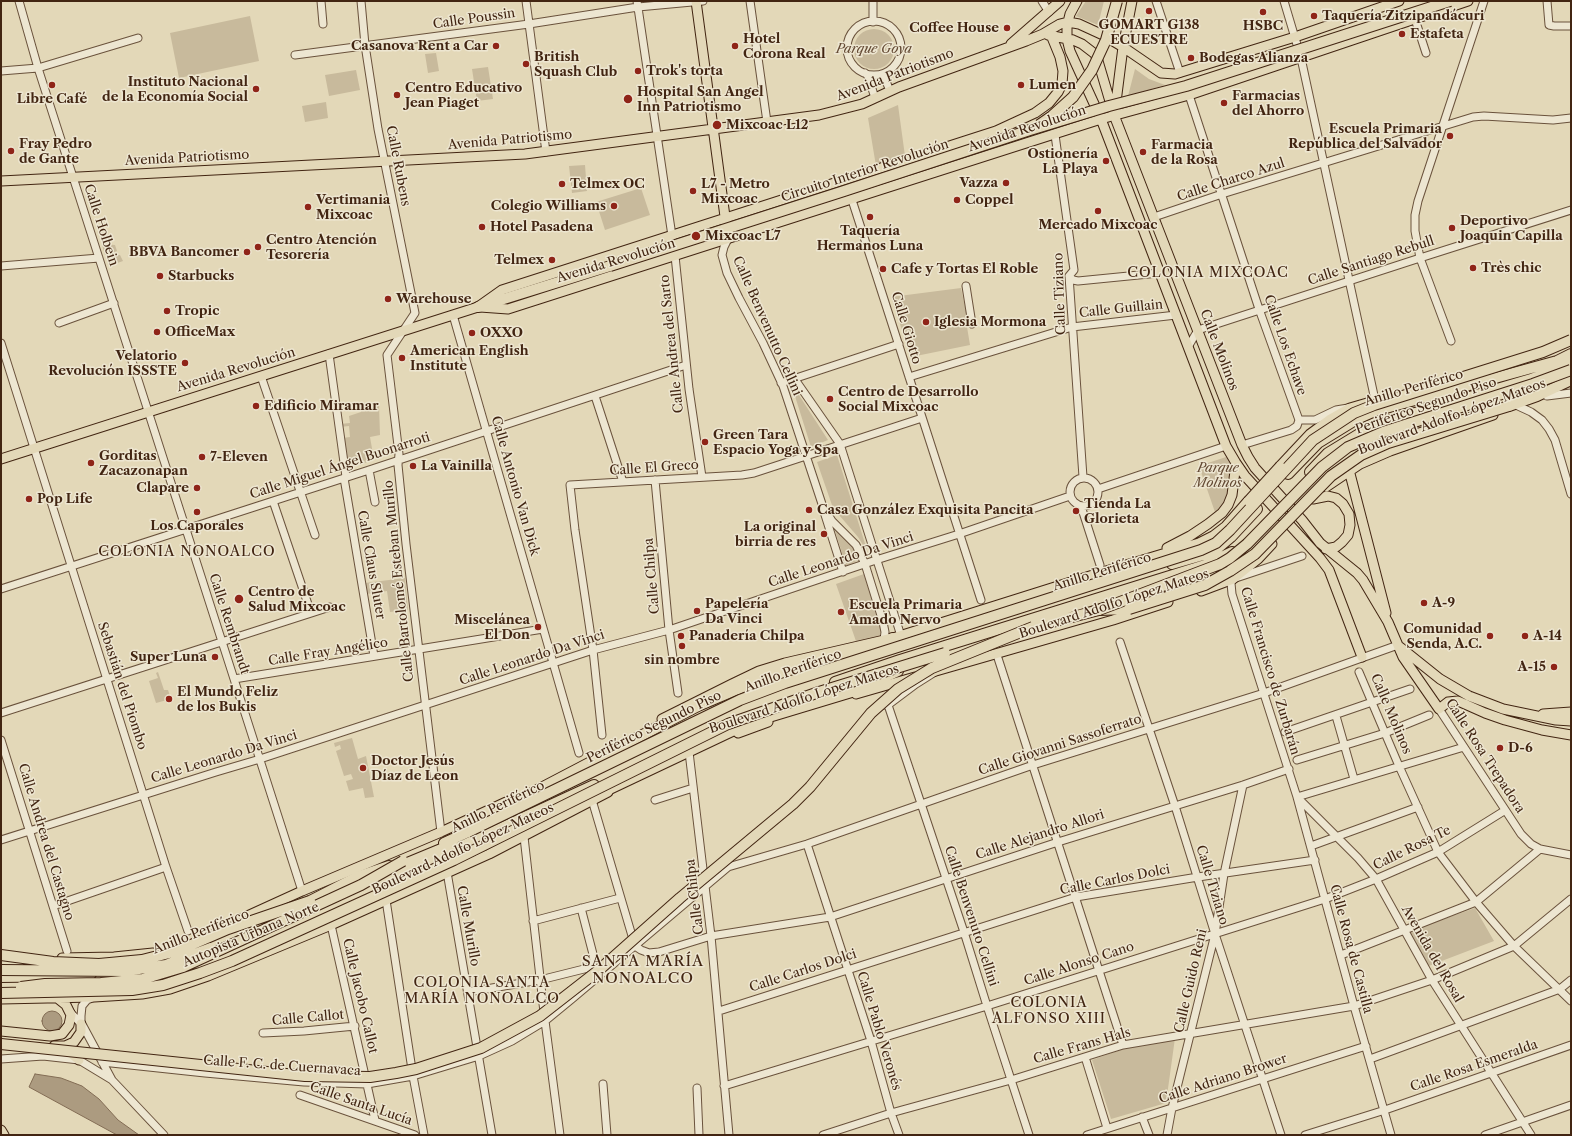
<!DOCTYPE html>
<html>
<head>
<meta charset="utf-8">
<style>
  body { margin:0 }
  #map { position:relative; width:1572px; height:1136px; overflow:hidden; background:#e3d8b8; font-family:"Libre Caslon Text",serif }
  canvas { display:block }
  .frame { position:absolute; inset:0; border:2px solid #422512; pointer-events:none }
</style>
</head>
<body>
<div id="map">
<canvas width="1572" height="1136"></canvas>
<div class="frame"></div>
</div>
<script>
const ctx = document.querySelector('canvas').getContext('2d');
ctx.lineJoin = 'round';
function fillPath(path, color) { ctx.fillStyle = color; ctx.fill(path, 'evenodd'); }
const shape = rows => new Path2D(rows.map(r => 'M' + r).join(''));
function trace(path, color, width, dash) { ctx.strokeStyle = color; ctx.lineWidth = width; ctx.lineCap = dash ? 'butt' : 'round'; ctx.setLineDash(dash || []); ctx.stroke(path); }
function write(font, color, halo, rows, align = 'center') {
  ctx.font = font + ' "Libre Caslon Text",serif'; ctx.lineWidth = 3; ctx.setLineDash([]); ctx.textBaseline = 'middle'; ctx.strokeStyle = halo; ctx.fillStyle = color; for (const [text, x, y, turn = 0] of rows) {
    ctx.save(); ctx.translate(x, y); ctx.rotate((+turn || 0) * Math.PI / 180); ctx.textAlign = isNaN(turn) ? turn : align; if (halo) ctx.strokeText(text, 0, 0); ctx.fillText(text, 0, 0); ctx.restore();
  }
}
fillPath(shape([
  [1086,1,1104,1,1098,25,1076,16],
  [250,16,259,61,179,78,170,33],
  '854 49a20 20 0 1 1 40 0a20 20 0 1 1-40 0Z',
  [436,53,439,71,428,73,425,54],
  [488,67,493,99,477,101,472,69],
  [1135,69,1149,79,1165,85,1128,96],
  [356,70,360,90,329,96,325,75],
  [326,102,328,118,305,122,302,106],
  [898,105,905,156,876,166,868,118],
  [585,165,587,191,572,193,569,166],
  [641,188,650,215,605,230,596,202],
  [104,244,115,245,117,251,105,255,102,245],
  [117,255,120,255,123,261,109,266,107,260,110,257],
  [961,288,969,326,967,327,970,345,911,357,891,297],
  [797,392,828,440,811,447,794,393],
  [379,405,380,435,370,437,374,460,346,469,342,438,350,437,349,426,340,427,340,424,350,423,349,416,361,412,361,408],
  [837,455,868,553,858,537,833,508,817,462],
  [1229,456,1233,468,1230,494,1216,515,1199,466],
  [833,524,853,547,859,560,846,566],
  [864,574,881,631,880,637,857,644,836,584],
  [405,578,408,610,390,612,387,591,367,594,365,583],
  [158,672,164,690,168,690,171,699,156,703,149,681,158,678,156,673],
  [352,738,358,759,366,756,374,797,365,798,363,788,349,791,346,781,353,779,351,774,344,776,336,751,341,749,340,745,335,747,334,743],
  [1475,908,1494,941,1426,967,1407,932],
  [1175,1038,1166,1103,1111,1119,1092,1060,1129,1047]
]), '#c8ba9c');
const water = shape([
  '42 1021a10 10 0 1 1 20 0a10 10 0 1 1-20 0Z',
  [35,1074,61,1078,82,1086,99,1099,118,1120,139,1135,117,1135,29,1087,35,1074]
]);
fillPath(water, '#ac9b80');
trace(water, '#826c54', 1);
const minor = shape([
  [19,1,38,68,302,891],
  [321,1,323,24],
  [361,1,365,45,378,129,415,313,387,355,399,454,398,465,406,544,441,832],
  [526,1,546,152],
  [637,1,675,256,689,389,702,477],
  [750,1,767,122],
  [1042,1,1049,12],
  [1156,1,1180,73],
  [1284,1,1301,58,1375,400],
  [1547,1,1549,25,1554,26,1571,26],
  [1415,19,1426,53],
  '847 48a27 27 0 1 1 54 0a27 27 0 1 1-54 0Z',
  [873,22,873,1],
  [295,55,529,24,638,7,703,1],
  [1,71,38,68,138,38],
  [865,73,868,76,875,98],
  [883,74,890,91],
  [1189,95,1259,309,1299,420,1297,426,1291,430,1242,445],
  [1055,135,1074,270,1069,276,1083,477],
  [852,200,981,600],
  [1154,217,1222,194,1473,117,1484,116,1553,120,1571,118],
  [728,239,724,247,722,255,727,273,739,298,763,343,783,386,823,507,832,521,856,545,865,564,883,622,885,632,884,640],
  [1,266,99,258],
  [1069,276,1073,280,1078,281,1159,273],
  [966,286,972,324],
  [453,315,579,753],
  [59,323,114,303],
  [1451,341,1420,258,1415,231,1415,215,1418,201,1484,1],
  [1,343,166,867,188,931],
  [1188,347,1198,330,1420,258,1571,210],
  [329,354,346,477],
  [261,376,315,535],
  [909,377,1072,327,1176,315],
  [794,378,840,444,901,636],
  [781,383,899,344],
  [595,396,623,482],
  [1547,396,1571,393],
  [1518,406,1531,412,1542,420,1549,429,1555,440,1571,494],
  [1299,420,1315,420,1336,410,1348,408],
  [369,470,375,502],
  '1070 492a14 14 0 1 1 28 0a14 14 0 1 1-28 0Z',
  [344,478,374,656],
  [655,480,669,630,678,693],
  [1098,489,1226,446],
  [273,501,311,613],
  [1081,506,1100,565],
  [825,515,843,572],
  [1302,556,1233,579,1231,583,1232,594,1297,797,1354,1006,1391,1135],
  [1,589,369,470,686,365],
  [1120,642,1175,806,1215,934,1281,1135],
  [997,655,1123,1045],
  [1359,672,1399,766,1438,852,1476,902,1514,946,1571,1001],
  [234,679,543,629],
  [884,705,888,705,916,684,935,672],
  [888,705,964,932,987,1006,1029,1135],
  [1439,709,1521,834,1531,844,1540,849,1571,855],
  [1,713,330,607],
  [1336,716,1354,779],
  [1285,732,1410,689],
  [602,735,593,650,575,530,570,485,742,475,754,473,922,418],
  [1,740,67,951],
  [1464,747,1297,797,1358,858,1376,879,1432,980,1531,1135],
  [689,752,711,936,729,1135],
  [1297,760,1385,733,1429,715],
  [592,800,635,946,641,950,649,953,659,952,711,936,830,917,1058,842,1243,785,1289,769],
  [655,800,693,788],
  [524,837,545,1021,560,1135],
  [1,840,216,772,260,759,593,650,669,630,876,560,959,534,1070,496],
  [807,844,871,1041,891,1113,899,1135],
  [1311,846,1418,807],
  [447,872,492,1135],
  [386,900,413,1076,424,1135],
  [53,906,166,867],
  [533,921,620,898],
  [331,925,375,1120],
  [1341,955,1476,902,1540,849],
  [468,992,540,980,588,968,593,964,594,958,581,908],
  [719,1011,1076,897,1198,877,1315,860],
  [70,1012,83,1026,112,1080,164,1135],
  [81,1024,81,1016,82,1006,87,1000,92,998],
  [263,1033,304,1031,355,1026],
  [1085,1057,1107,1128],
  [1,1059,43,1056,79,1060,112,1080],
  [1370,1059,1560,989,1571,980],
  [102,1062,205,1073,304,1082,367,1084,413,1076,479,1056,512,1041,545,1021,573,998,728,867,807,844,1033,765,1264,693,1398,645],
  [603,1084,607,1135],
  [724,1086,987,1006,1325,899,1376,879,1438,852,1504,811],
  [697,1088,699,1135],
  [300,1095,415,1135],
  [1142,1117,1149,1135],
  [823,1135,891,1113,1011,1080,1123,1045,1354,1006,1432,980,1514,946,1571,899],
  [1087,1135,1366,1046],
  [1167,1135,1172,1108,1215,934,1224,874,1243,785],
  [1305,1135,1385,1110,1571,1045],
  [1485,1135,1571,1105]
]);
const major = shape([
  [696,1,726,224],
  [1077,1,1070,14,1067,26,1067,39,1070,51,1101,119,1226,446,1236,463,1245,476,1320,558,1329,570,1362,657],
  [1048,35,1073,40,1082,44,1095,54,1098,61,1114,115,1242,445,1248,457,1255,468,1302,520,1320,543,1357,573,1363,580,1388,622,1403,657,1439,709,1448,702,1458,701,1485,713,1505,720,1542,730,1571,735],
  [1011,44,1060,1],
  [1115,110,1123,47,1132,1],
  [1,181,525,154,819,115,862,104,899,87,1026,41,1043,34,1060,24,1068,22,1079,24,1103,35,1123,47,1161,73,1175,74,1295,37,1399,1],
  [480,307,508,309,1101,119,1189,95,1468,1],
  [1,459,478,307,502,290,996,131,1035,113,1049,103,1058,92,1062,84,1063,71,1060,57,1051,35],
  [1280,466,1310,434,1329,420,1350,408,1374,401],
  [1349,470,1386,613],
  [1326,487,1360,464,1390,451,1493,415],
  [1313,499,1328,496,1336,498,1343,504,1349,514,1350,525,1348,535,1342,542,1336,547,1326,549],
  [1167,548,1190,536,1208,524,1222,513,1228,505,1232,495,1236,463],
  [1201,591,1233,579,1258,559,1272,544],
  [1400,647,1440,679,1469,696,1503,709,1556,720,1571,721],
  [929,673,1113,620,1168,602],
  [856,694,915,677],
  [1543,714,1571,712],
  [662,719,732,684,759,671,785,663,893,638,1093,575,1199,543,1213,536,1226,526,1248,501],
  [738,733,768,722],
  [223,927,302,891,441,832,506,802],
  [62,958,114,957,153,953],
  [1,999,94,997,142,994,170,989,208,976,331,925,489,854,608,792],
  [1,1031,50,1036,62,1034,69,1025,71,1015,66,1005,56,997],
  [54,1046,65,1046,74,1042,81,1032,81,1024],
  [67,1050,79,1060],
  [1,1130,4,1135]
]);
const highway = shape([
  [478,307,610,266],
  [1509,406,1537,396,1571,380],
  [1310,472,1328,453,1364,431,1381,423,1531,379,1571,365],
  [1288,474,1318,443,1357,419,1375,411,1557,361,1571,354],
  [1172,564,1203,555,1218,548,1231,537,1257,509],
  [1025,629,1099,610,1129,609],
  [874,645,893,638],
  [835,682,900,660,1205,565,1232,552],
  [601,793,749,723,855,691,898,671],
  [444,843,468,832,501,809,698,706,764,678,856,652,887,648],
  [395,868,453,844],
  [310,901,357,877,389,866],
  [201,948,279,916],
  [177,973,204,965,594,785],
  [1,977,74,976,91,974]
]);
trace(minor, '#6a523c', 9);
trace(major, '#422512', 11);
trace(highway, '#422512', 12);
trace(minor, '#ede6d1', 7);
trace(major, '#e3d8b8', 9);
trace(highway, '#e3d8b8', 10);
const majorBridge = shape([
  [1248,501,1280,466]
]);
const highwayBridge = shape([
  [1039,125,1052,116,1073,97,1092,70,1106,40,1117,1],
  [610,266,844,191,1030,130,1109,106,1186,86,1450,1],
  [1129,609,1205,585,1230,571,1255,554,1331,476,1361,455,1388,443,1509,406],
  [1099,610,1220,564,1230,558,1247,544,1322,467,1348,447,1383,432,1533,384,1571,370],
  [468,832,740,700,785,683,1201,550,1216,543,1230,530,1313,440,1354,413,1374,405,1543,352,1571,340],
  [1,955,53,962,99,964,142,960,177,951,228,929,310,901],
  [1,970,125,971,166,965,211,948],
  [21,987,45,984,101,983,143,979,183,967,361,885,403,861],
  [1,993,132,990,163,985,200,973,232,961,454,860,728,724,819,692,945,653],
  [1,1044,305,1076,370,1077,396,1073,416,1069,481,1048,540,1016,599,970,680,898,793,804,810,787,871,713,898,689,932,668,1033,627]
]);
trace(majorBridge, '#422512', 11, []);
trace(highwayBridge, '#422512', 12, []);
trace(majorBridge, '#e3d8b8', 9);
trace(highwayBridge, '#e3d8b8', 10);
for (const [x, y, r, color] of [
  [1149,11,4,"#8f2418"],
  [1263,12,4,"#8f2418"],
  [1314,16,4,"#8f2418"],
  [1007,28,4,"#8f2418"],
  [1402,34,4,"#8f2418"],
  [496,46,4,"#8f2418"],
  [735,46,4,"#8f2418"],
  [1191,58,4,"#8f2418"],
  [526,64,4,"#8f2418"],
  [638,71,4,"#8f2418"],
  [52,85,4,"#8f2418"],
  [1021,85,4,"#8f2418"],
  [256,89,4,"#8f2418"],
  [397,95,4,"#8f2418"],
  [628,99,5,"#8f2418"],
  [1224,103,4,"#8f2418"],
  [717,125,5,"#8f2418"],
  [1450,136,4,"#8f2418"],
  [11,151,4,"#8f2418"],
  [1143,152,4,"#8f2418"],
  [1106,161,4,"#8f2418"],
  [1006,183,4,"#8f2418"],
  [562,184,4,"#8f2418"],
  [693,191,4,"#8f2418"],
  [957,200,4,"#8f2418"],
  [614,206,4,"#8f2418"],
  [308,207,4,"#8f2418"],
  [1098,211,4,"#8f2418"],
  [870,217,4,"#8f2418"],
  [482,227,4,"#8f2418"],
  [1452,228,4,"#8f2418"],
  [696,236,5,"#8f2418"],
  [258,247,4,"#8f2418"],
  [247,252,4,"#8f2418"],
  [552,260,4,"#8f2418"],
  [1473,268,4,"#8f2418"],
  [883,269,4,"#8f2418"],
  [160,276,4,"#8f2418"],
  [388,299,4,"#8f2418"],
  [167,311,4,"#8f2418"],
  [926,322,4,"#8f2418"],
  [157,332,4,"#8f2418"],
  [472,333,4,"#8f2418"],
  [402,358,4,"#8f2418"],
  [185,363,4,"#8f2418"],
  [830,399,4,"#8f2418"],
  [256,406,4,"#8f2418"],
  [705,442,4,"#8f2418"],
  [202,457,4,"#8f2418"],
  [91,463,4,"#8f2418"],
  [413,466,4,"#8f2418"],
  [197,488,4,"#8f2418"],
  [29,499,4,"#8f2418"],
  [809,510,4,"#8f2418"],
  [1076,511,4,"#8f2418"],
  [197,512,4,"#8f2418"],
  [824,534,4,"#8f2418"],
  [239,599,5,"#8f2418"],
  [1424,603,4,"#8f2418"],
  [697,611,4,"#8f2418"],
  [841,612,4,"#8f2418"],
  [538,627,4,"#8f2418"],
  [681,636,4,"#8f2418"],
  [1490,636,4,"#8f2418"],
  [1525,636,4,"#8f2418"],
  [682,646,4,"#8f2418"],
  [215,657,4,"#8f2418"],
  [1554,667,4,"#8f2418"],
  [169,699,4,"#8f2418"],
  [1500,748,4,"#8f2418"],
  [363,768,4,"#8f2418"]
]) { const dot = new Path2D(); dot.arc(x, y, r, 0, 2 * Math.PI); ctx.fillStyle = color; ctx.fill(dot); trace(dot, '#ede6d1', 1.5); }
write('bold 13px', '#422512', '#ede6d1', [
  ["Taquería Zitzipandácuri",1322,16],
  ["GOMART G138",1149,25,"center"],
  ["ECUESTRE",1149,40,"center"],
  ["HSBC",1263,26,"center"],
  ["Coffee House",999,28,"right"],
  ["Estafeta",1410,34],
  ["Hotel",743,39],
  ["Corona Real",743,54],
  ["Casanova Rent a Car",488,46,"right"],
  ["British",534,57],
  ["Squash Club",534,72],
  ["Bodegas Alianza",1199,58],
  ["Trok's torta",646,71],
  ["Instituto Nacional",248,82,"right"],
  ["de la Economía Social",248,97,"right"],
  ["Lumen",1029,85],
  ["Centro Educativo",405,88],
  ["Jean Piaget",405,103],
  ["Hospital San Angel",637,92],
  ["Inn Patriotismo",637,107],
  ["Farmacias",1232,96],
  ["del Ahorro",1232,111],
  ["Libre Café",52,99,"center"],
  ["Mixcoac L12",726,125],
  ["Escuela Primaria",1442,129,"right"],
  ["República del Salvador",1442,144,"right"],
  ["Fray Pedro",19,144],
  ["de Gante",19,159],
  ["Farmacia",1151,145],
  ["de la Rosa",1151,160],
  ["Ostionería",1098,154,"right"],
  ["La Playa",1098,169,"right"],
  ["Vazza",998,183,"right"],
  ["Telmex OC",570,184],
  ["L7 - Metro",701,184],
  ["Mixcoac",701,199],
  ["Vertimania",316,200],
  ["Mixcoac",316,215],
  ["Coppel",965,200],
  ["Colegio Williams",606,206,"right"],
  ["Deportivo",1460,221],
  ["Joaquin Capilla",1460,236],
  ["Mercado Mixcoac",1098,225,"center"],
  ["Hotel Pasadena",490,227],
  ["Taquería",870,231,"center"],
  ["Hermanos Luna",870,246,"center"],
  ["Mixcoac L7",705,236],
  ["Centro Atención",266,240],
  ["Tesorería",266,255],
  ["BBVA Bancomer",239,252,"right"],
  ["Telmex",544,260,"right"],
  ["Très chic",1481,268],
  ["Cafe y Tortas El Roble",891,269],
  ["Starbucks",168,276],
  ["Warehouse",396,299],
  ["Tropic",175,311],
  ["Iglesia Mormona",934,322],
  ["OfficeMax",165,332],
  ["OXXO",480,333],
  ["American English",410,351],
  ["Institute",410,366],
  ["Velatorio",177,356,"right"],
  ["Revolución ISSSTE",177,371,"right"],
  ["Centro de Desarrollo",838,392],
  ["Social Mixcoac",838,407],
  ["Edificio Miramar",264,406],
  ["Green Tara",713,435],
  ["Espacio Yoga y Spa",713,450],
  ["Gorditas",99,456],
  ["Zacazonapan",99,471],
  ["7-Eleven",210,457],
  ["La Vainilla",421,466],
  ["Clapare",189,488,"right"],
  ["Pop Life",37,499],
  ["Tienda La",1084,504],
  ["Glorieta",1084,519],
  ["Casa González Exquisita Pancita",817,510],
  ["Los Caporales",197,526,"center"],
  ["La original",816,527,"right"],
  ["birria de res",816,542,"right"],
  ["Centro de",248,592],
  ["Salud Mixcoac",248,607],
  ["A-9",1432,603],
  ["Papelería",705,604],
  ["Da Vinci",705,619],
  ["Escuela Primaria",849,605],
  ["Amado Nervo",849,620],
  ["Miscelánea",530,620,"right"],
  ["El Don",530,635,"right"],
  ["Comunidad",1482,629,"right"],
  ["Senda, A.C.",1482,644,"right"],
  ["Panadería Chilpa",689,636],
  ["A-14",1533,636],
  ["Super Luna",207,657,"right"],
  ["sin nombre",682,660,"center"],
  ["A-15",1546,667,"right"],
  ["El Mundo Feliz",177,692],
  ["de los Bukis",177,707],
  ["D-6",1508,748],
  ["Doctor Jesús",371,761],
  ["Díaz de Leon",371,776]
], 'left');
write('13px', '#422512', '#ede6d1', [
  ["Calle Poussin",474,19,-8],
  ["Avenida Patriotismo",895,75,-21],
  ["Avenida Revolución",1027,129,-18],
  ["Avenida Patriotismo",510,140,-5],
  ["Avenida Patriotismo",187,158,-3],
  ["Calle Rubens",398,166,79],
  ["Circuito Interior Revolución",865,171,-18],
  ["Calle Charco Azul",1231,180,-18],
  ["Calle Holbein",101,225,72],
  ["Avenida Revolución",616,261,-17],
  ["Calle Santiago Rebull",1371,261,-18],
  ["Calle Tiziano",1060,294,-92],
  ["Calle Guillain",1121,309,-6],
  ["Calle Benvenutto Cellini",767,326,66],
  ["Calle Giotto",906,328,73],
  ["Calle Andrea del Sarto",672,344,-96],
  ["Calle Los Echave",1285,345,71],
  ["Calle Molinos",1219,350,69],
  ["Avenida Revolución",236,370,-17],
  ["Anillo Periférico",1414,388,-16],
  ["Periférico Segundo Piso",1426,406,-19],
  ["Boulevard Adolfo López Mateos",1452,417,-20],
  ["Calle Miguel Ángel Buonarroti",340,466,-18],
  ["Calle El Greco",654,468,-4],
  ["Calle Antonio Van Dick",515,486,74],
  ["Calle Leonardo Da Vinci",841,560,-18],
  ["Calle Claus Sluter",371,565,80],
  ["Anillo Periférico",1102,572,-17],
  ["Calle Chilpa",652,576,-95],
  ["Calle Bartolomé Esteban Murillo",399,581,-96],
  ["Boulevard Adolfo López Mateos",1114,604,-18],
  ["Calle Rembrandt",229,624,72],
  ["Calle Fray Angélico",328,652,-9],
  ["Calle Leonardo Da Vinci",532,658,-18],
  ["Anillo Periférico",793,671,-20],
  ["Calle Francisco de Zurbarán",1270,671,73],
  ["Sebastián del Piombo",122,686,72],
  ["Boulevard Adolfo López Mateos",804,699,-18],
  ["Calle Molinos",1391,714,67],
  ["Periférico Segundo Piso",654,727,-26],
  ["Calle Giovanni Sassoferrato",1060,745,-18],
  ["Calle Rosa Trepadora",1485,756,57],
  ["Calle Leonardo Da Vinci",224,757,-17],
  ["Anillo Periférico",498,807,-26],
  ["Calle Alejandro Allori",1040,835,-18],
  ["Calle Andrea del Castagno",46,842,73],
  ["Calle Rosa Te",1412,848,-26],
  ["Boulevard Adolfo López Mateos",463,849,-25],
  ["Calle Carlos Dolci",1115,880,-11],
  ["Calle Tiziano",1212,885,73],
  ["Calle Chilpa",695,897,-97],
  ["Calle Benvenuto Cellini",971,916,72],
  ["Calle Murillo",468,926,80],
  ["Anillo Periférico",201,932,-21],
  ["Autopista Urbana Norte",251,935,-23],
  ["Calle Rosa de Castilla",1351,949,75],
  ["Avenida del Rosal",1432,954,60],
  ["Calle Alonso Cano",1079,964,-18],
  ["Calle Carlos Dolci",803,971,-18],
  ["Calle Guido Reni",1191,981,-77],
  ["Calle Jacobo Callot",360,996,77],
  ["Calle Callot",308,1018,-5],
  ["Calle Pablo Veronés",879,1031,73],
  ["Calle Frans Hals",1082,1046,-16],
  ["Calle F. C. de Cuernavaca",282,1066,4],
  ["Calle Rosa Esmeralda",1474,1066,-19],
  ["Calle Adriano Brower",1223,1079,-18],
  ["Calle Santa Lucía",361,1104,19]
]);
write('italic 13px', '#644a34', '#ede6d1', [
  ["Parque Goya",874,49],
  ["Parque",1218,468],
  ["Molinos",1218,483]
]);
ctx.letterSpacing = '1px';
write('14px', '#422512', '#ede6d1', [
  ["COLONIA MIXCOAC",1208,273],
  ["COLONIA NONOALCO",187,552],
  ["COLONIA SANTA",482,983],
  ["MARÍA NONOALCO",482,999],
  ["COLONIA",1049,1003],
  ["ALFONSO XIII",1049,1019]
]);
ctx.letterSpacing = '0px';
ctx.letterSpacing = '1px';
write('15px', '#422512', '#ede6d1', [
  ["SANTA MARÍA",643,962],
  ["NONOALCO",643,979]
]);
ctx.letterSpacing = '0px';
</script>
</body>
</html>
